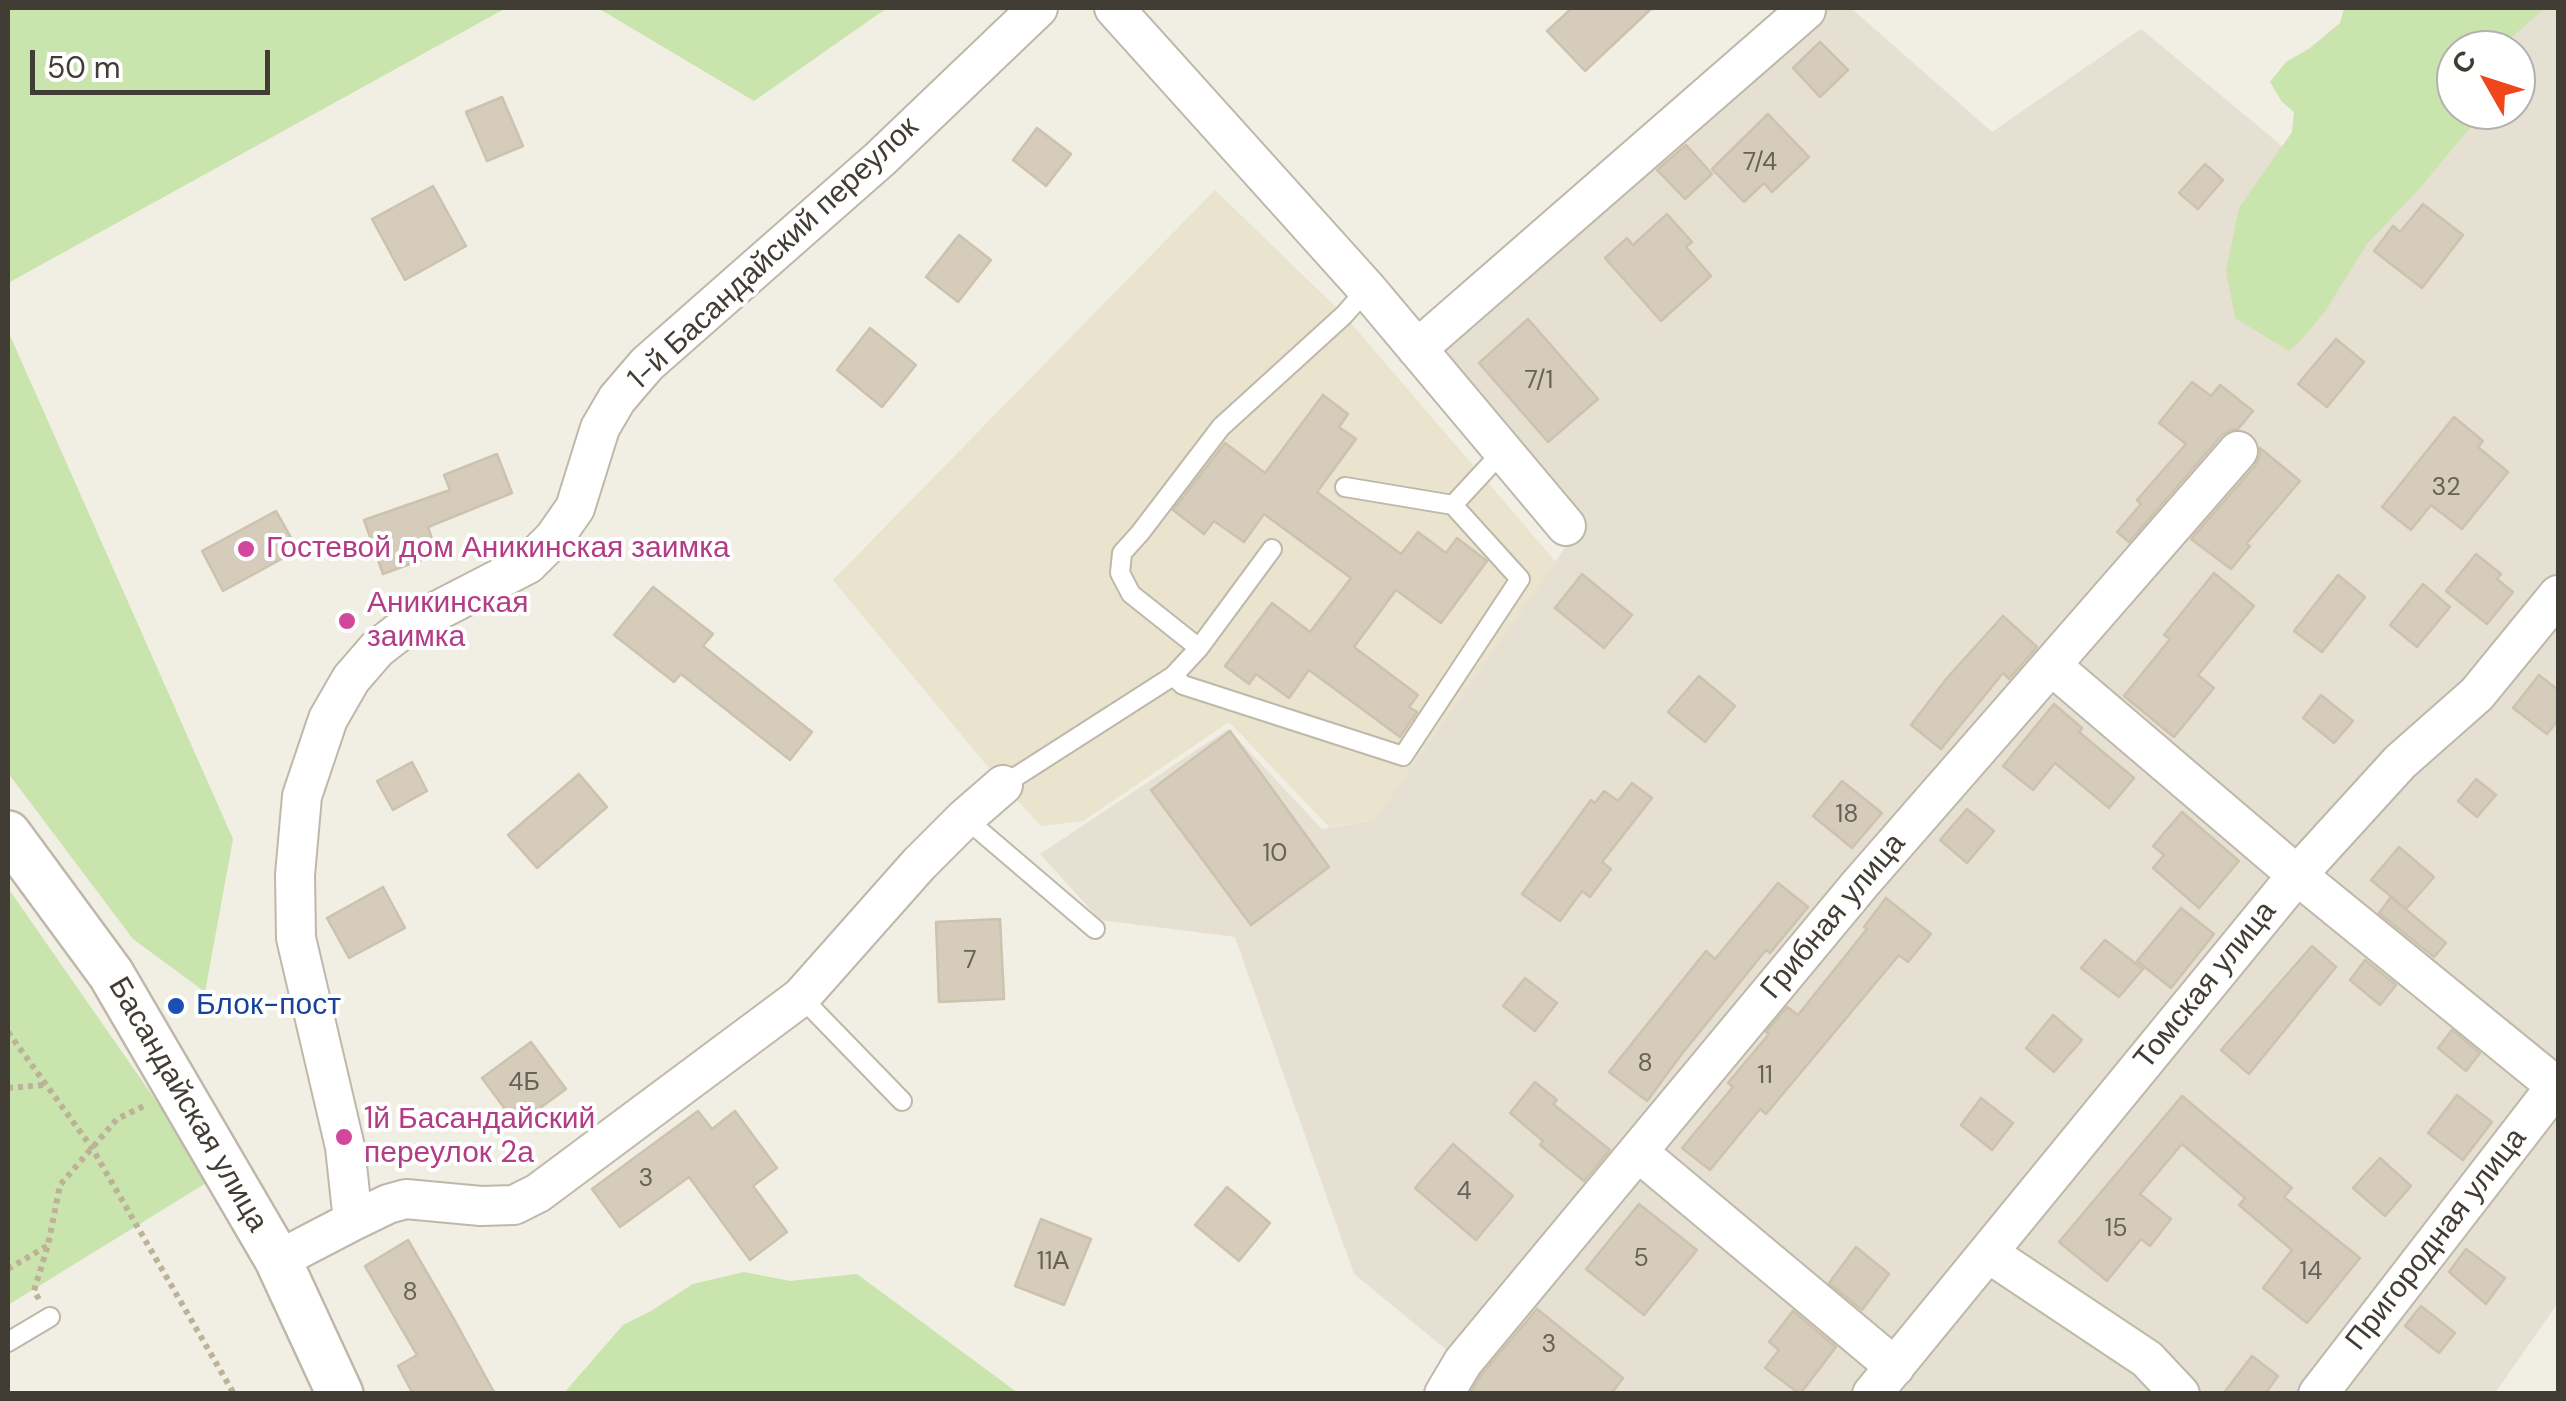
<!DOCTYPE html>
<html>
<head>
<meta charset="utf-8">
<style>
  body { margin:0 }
  #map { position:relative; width:2566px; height:1401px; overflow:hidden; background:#f1eee3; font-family:"DM Sans",sans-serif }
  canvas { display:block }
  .frame { position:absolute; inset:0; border:10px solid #423d34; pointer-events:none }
  .north { position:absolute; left:2436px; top:30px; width:100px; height:100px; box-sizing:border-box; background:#fff; border:2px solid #b3b1ae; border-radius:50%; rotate:309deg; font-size:28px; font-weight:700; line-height:40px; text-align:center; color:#423d34 }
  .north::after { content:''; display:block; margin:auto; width:35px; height:45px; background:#f1451b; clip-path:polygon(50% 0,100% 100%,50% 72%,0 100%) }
  .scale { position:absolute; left:30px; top:50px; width:240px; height:45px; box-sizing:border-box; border:5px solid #423d34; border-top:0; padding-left:12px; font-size:30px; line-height:35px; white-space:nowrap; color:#423d34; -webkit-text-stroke:8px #fff; paint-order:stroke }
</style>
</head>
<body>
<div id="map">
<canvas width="2566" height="1401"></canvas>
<div class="frame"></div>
<div class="north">С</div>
<div class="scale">50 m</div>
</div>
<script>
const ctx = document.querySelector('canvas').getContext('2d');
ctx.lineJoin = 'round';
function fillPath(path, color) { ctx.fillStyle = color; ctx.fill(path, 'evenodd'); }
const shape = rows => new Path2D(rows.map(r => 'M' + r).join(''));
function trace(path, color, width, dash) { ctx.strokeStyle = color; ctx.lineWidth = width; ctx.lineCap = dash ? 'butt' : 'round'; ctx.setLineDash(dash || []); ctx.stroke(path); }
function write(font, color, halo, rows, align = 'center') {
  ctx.font = font + ' "DM Sans",sans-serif'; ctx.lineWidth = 8; ctx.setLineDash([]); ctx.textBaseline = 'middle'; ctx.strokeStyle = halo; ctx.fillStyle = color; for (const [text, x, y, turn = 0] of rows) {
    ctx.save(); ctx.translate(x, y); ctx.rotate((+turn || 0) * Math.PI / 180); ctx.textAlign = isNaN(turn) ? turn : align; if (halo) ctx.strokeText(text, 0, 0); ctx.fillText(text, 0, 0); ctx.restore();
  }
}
fillPath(shape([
  [1822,8,1851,8,1992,132,2141,29,2317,175,2450,8,2558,8,2558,582,2294,862,2066,663,1454,1356,1354,1274,1235,937,1100,920,1040,854,1228,729,1322,829,1374,820,1581,525,1432,346],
  [2456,50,2516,50,2516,110,2456,110],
  [2558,610,2558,1078,2312,874],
  [2051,683,2282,877,1860,1393,1456,1394],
  [2298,889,2543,1088,2305,1393,2195,1393,2002,1251],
  [2558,1099,2558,1303,2495,1393,2329,1394],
  [1989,1264,2167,1394,1884,1394]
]), '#e5e0d2');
fillPath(shape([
  [1215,190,1344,315,1556,562,1374,820,1329,827,1229,722,1083,821,1041,826,1003,785,833,580]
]), '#eae3ce');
fillPath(shape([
  [8,8,506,8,8,283],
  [598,8,887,8,754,101],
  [2344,8,2545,8,2497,50,2456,50,2456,110,2469,110,2470,128,2418,190,2366,245,2326,310,2302,339,2289,351,2235,318,2226,271,2239,208,2292,132,2294,112,2282,102,2270,82,2286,62,2310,48,2340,23],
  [8,331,233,839,205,992,133,939,8,773],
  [8,888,211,1180,8,1305],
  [744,1272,790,1281,857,1274,1018,1393,564,1393,623,1325,651,1311,693,1284]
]), '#c9e4ad');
const building = shape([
  [1572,8,1652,8,1585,71,1547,31,1572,8],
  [1820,42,1848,70,1820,97,1793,68,1820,42],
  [502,97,523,146,487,161,466,112,502,97],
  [1768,114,1809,157,1772,192,1764,183,1744,202,1712,169,1768,114],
  [1037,128,1071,154,1046,186,1013,160,1037,128],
  [1686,145,1712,174,1685,199,1657,170,1686,145],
  [2205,164,2223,180,2198,209,2179,193,2205,164],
  [433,186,466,246,405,280,372,219,433,186],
  [2423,204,2463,235,2422,288,2374,251,2393,226,2400,232,2423,204],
  [1667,214,1692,242,1686,247,1711,276,1661,321,1605,258,1627,238,1633,245,1667,214],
  [959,235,991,260,958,302,926,277,959,235],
  [1528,319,1598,399,1548,442,1479,363,1528,319],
  [870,328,916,365,882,407,837,370,870,328],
  [2336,339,2364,362,2327,407,2298,384,2336,339],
  [2192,382,2211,396,2220,385,2253,411,2238,429,2230,430,2221,436,2129,542,2117,532,2141,504,2137,500,2186,444,2159,423,2192,382],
  [1323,395,1348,414,1339,427,1356,439,1317,492,1401,554,1418,532,1446,553,1457,538,1487,561,1441,623,1396,590,1354,647,1418,695,1409,707,1417,712,1400,737,1309,670,1289,698,1256,674,1249,684,1225,666,1272,603,1310,632,1351,578,1264,514,1244,542,1214,521,1204,534,1173,510,1225,443,1265,473,1323,395],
  [2454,417,2483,441,2478,447,2508,472,2462,529,2431,505,2411,530,2382,507,2454,417],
  [2260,448,2300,481,2246,544,2250,546,2231,569,2191,539,2255,466,2260,456,2260,448],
  [497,454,512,493,428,527,437,554,383,574,364,520,450,490,444,475,497,454],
  [276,511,298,550,223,591,202,551,276,511],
  [2476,554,2501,574,2497,579,2513,592,2487,624,2446,591,2476,554],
  [2214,573,2254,606,2198,675,2214,688,2174,737,2124,696,2170,639,2164,635,2214,573],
  [1582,574,1632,615,1604,648,1555,608,1582,574],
  [2338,575,2365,597,2322,652,2294,631,2338,575],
  [2423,584,2450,607,2417,647,2390,625,2423,584],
  [653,587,713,634,703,646,812,732,790,760,681,674,674,682,614,635,653,587],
  [2003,616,2037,647,2009,679,2003,673,1941,749,1911,725,1947,678,2003,616],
  [2539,675,2558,690,2558,720,2547,734,2513,708,2539,675],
  [1699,676,1735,706,1705,742,1668,712,1699,676],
  [2321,695,2353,721,2334,743,2303,718,2321,695],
  [2054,704,2082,728,2079,732,2134,778,2109,808,2055,763,2033,790,2003,766,2054,704],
  [1230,731,1329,867,1251,925,1151,790,1230,731],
  [412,762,427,791,393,810,377,781,412,762],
  [579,774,607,807,537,868,508,835,579,774],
  [2476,779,2496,795,2477,817,2458,801,2476,779],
  [1842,781,1882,813,1852,848,1813,816,1842,781],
  [1632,783,1652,798,1602,862,1611,869,1590,897,1582,891,1560,921,1522,894,1591,800,1595,803,1604,791,1618,801,1632,783],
  [1967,809,1994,831,1967,863,1940,840,1967,809],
  [2182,812,2239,861,2199,908,2153,868,2164,855,2153,846,2182,812],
  [2399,847,2434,877,2406,909,2371,880,2399,847],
  [1778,883,1808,907,1770,953,1766,950,1681,1055,1647,1101,1609,1072,1706,951,1715,959,1778,883],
  [383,887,405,928,349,958,327,918,383,887],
  [2391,897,2446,943,2434,957,2379,913,2391,897],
  [1886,898,1931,934,1908,962,1899,955,1766,1114,1760,1109,1710,1170,1682,1148,1733,1087,1728,1083,1769,1034,1766,1032,1787,1007,1798,1015,1867,929,1864,927,1886,898],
  [2181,908,2214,934,2171,988,2137,961,2181,908],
  [1000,919,1004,999,939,1002,936,922,1000,919],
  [2105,940,2143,969,2119,997,2081,968,2105,940],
  [2312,946,2336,967,2249,1074,2221,1050,2312,946],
  [2365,960,2396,985,2380,1005,2350,980,2365,960],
  [1525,978,1557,1003,1535,1031,1503,1006,1525,978],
  [2053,1015,2082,1040,2054,1072,2026,1048,2053,1015],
  [2452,1030,2480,1053,2466,1071,2438,1048,2452,1030],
  [531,1042,566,1089,517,1125,482,1078,531,1042],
  [1535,1082,1557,1100,1553,1104,1610,1150,1584,1181,1540,1145,1543,1141,1510,1113,1535,1082],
  [2457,1095,2492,1122,2463,1160,2428,1133,2457,1095],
  [2182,1096,2292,1188,2284,1197,2360,1258,2307,1323,2263,1288,2292,1250,2239,1205,2245,1198,2182,1144,2140,1194,2171,1219,2150,1246,2141,1239,2107,1281,2059,1242,2182,1096],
  [1981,1098,2013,1123,1992,1150,1961,1125,1981,1098],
  [698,1111,712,1129,735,1111,777,1168,753,1186,787,1232,750,1260,689,1177,620,1227,592,1189,698,1111],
  [1453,1144,1513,1196,1476,1240,1415,1188,1453,1144],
  [2380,1158,2411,1186,2385,1216,2353,1188,2380,1158],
  [1227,1187,1270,1223,1239,1261,1195,1225,1227,1187],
  [1639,1204,1697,1250,1644,1315,1586,1269,1639,1204],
  [1041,1219,1091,1239,1064,1305,1015,1286,1041,1219],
  [408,1240,455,1321,495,1394,413,1394,398,1366,417,1355,365,1266,408,1240],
  [1856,1247,1889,1274,1862,1310,1829,1283,1856,1247],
  [2466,1249,2505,1278,2486,1304,2449,1272,2466,1249],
  [2421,1306,2455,1333,2439,1353,2405,1326,2421,1306],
  [1537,1309,1623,1378,1611,1394,1470,1394,1481,1375,1537,1309],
  [1793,1311,1836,1347,1800,1394,1765,1368,1779,1350,1769,1342,1793,1311],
  [2252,1356,2278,1376,2265,1394,2223,1394,2252,1356]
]);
fillPath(building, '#d5ccbc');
trace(building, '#ccc2ad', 2.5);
const service = shape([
  [1453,505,1503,451],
  [1199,648,1131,594,1120,573,1122,553,1140,533,1221,427,1344,315,1367,289],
  [1173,676,1183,685,1403,756,1520,579,1453,505,1345,487],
  [1003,785,1173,676,1199,648,1272,549],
  [965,818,1095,929],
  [801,997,902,1101],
  [8,1342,50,1317]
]);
const minor = shape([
  [1114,8,1367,289,1566,526],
  [1417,349,1806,10],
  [2052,666,2297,875,2556,1086,2318,1394],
  [1638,1152,1895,1367],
  [353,1221,388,1204,406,1199,481,1206,514,1205,538,1193,801,997,919,864,965,818,1003,785],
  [1988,1253,2147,1359,2180,1394],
  [278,1260,353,1221,345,1147,296,938,295,875,302,796,328,719,351,679,377,649,404,628,528,564,554,538,575,508,600,428,617,399,647,364,880,159,1038,8],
  [1444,1394,1463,1362,1861,883,2238,451],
  [1872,1394,2297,875,2400,762,2477,694,2558,595]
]);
const tertiary = shape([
  [8,834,111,974,278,1260,340,1394]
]);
trace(service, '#bfb8aa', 22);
trace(minor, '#bfb8aa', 42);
trace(tertiary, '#bfb8aa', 50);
trace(shape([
  [8,1032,92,1148,234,1394],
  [8,1088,44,1085],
  [8,1269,47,1246],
  [39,1299,34,1291,48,1245,60,1185,117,1119,146,1105]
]), '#bdb298', 6, [5, 5]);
trace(service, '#fff', 18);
trace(minor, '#fff', 38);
trace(tertiary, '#fff', 45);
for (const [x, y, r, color] of [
  [246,549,10,"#d1479c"],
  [347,621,10,"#d1479c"],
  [176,1006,10,"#1a4fb4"],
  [344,1137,10,"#d1479c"]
]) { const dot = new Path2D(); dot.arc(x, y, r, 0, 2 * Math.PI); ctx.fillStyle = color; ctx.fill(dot); trace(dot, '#fff', 4); }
write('25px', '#676156', null, [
  ["7/4",1760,163],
  ["7/1",1539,381],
  ["32",2446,488],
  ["18",1847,815],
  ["10",1275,854],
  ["7",970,961],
  ["8",1645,1064],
  ["11",1765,1076],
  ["4Б",524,1083],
  ["3",646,1179],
  ["4",1464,1192],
  ["15",2116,1229],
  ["5",1641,1259],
  ["11А",1053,1262],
  ["14",2311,1272],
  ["8",410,1293],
  ["3",1549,1345]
]);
write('30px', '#423d34', '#fff', [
  ["1-й Басандайский переулок",774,254,-43],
  ["Грибная улица",1834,917,-50],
  ["Томская улица",2206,986,-51],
  ["Басандайская улица",187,1105,60],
  ["Пригородная улица",2437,1240,-52]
]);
write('30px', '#b23c85', '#fff', [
  ["Гостевой дом Аникинская заимка",266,549],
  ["Аникинская",367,604],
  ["заимка",367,638],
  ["1й Басандайский",364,1120],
  ["переулок 2а",364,1154]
], 'left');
write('30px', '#164399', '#fff', [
  ["Блок-пост",196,1006]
], 'left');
</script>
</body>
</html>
